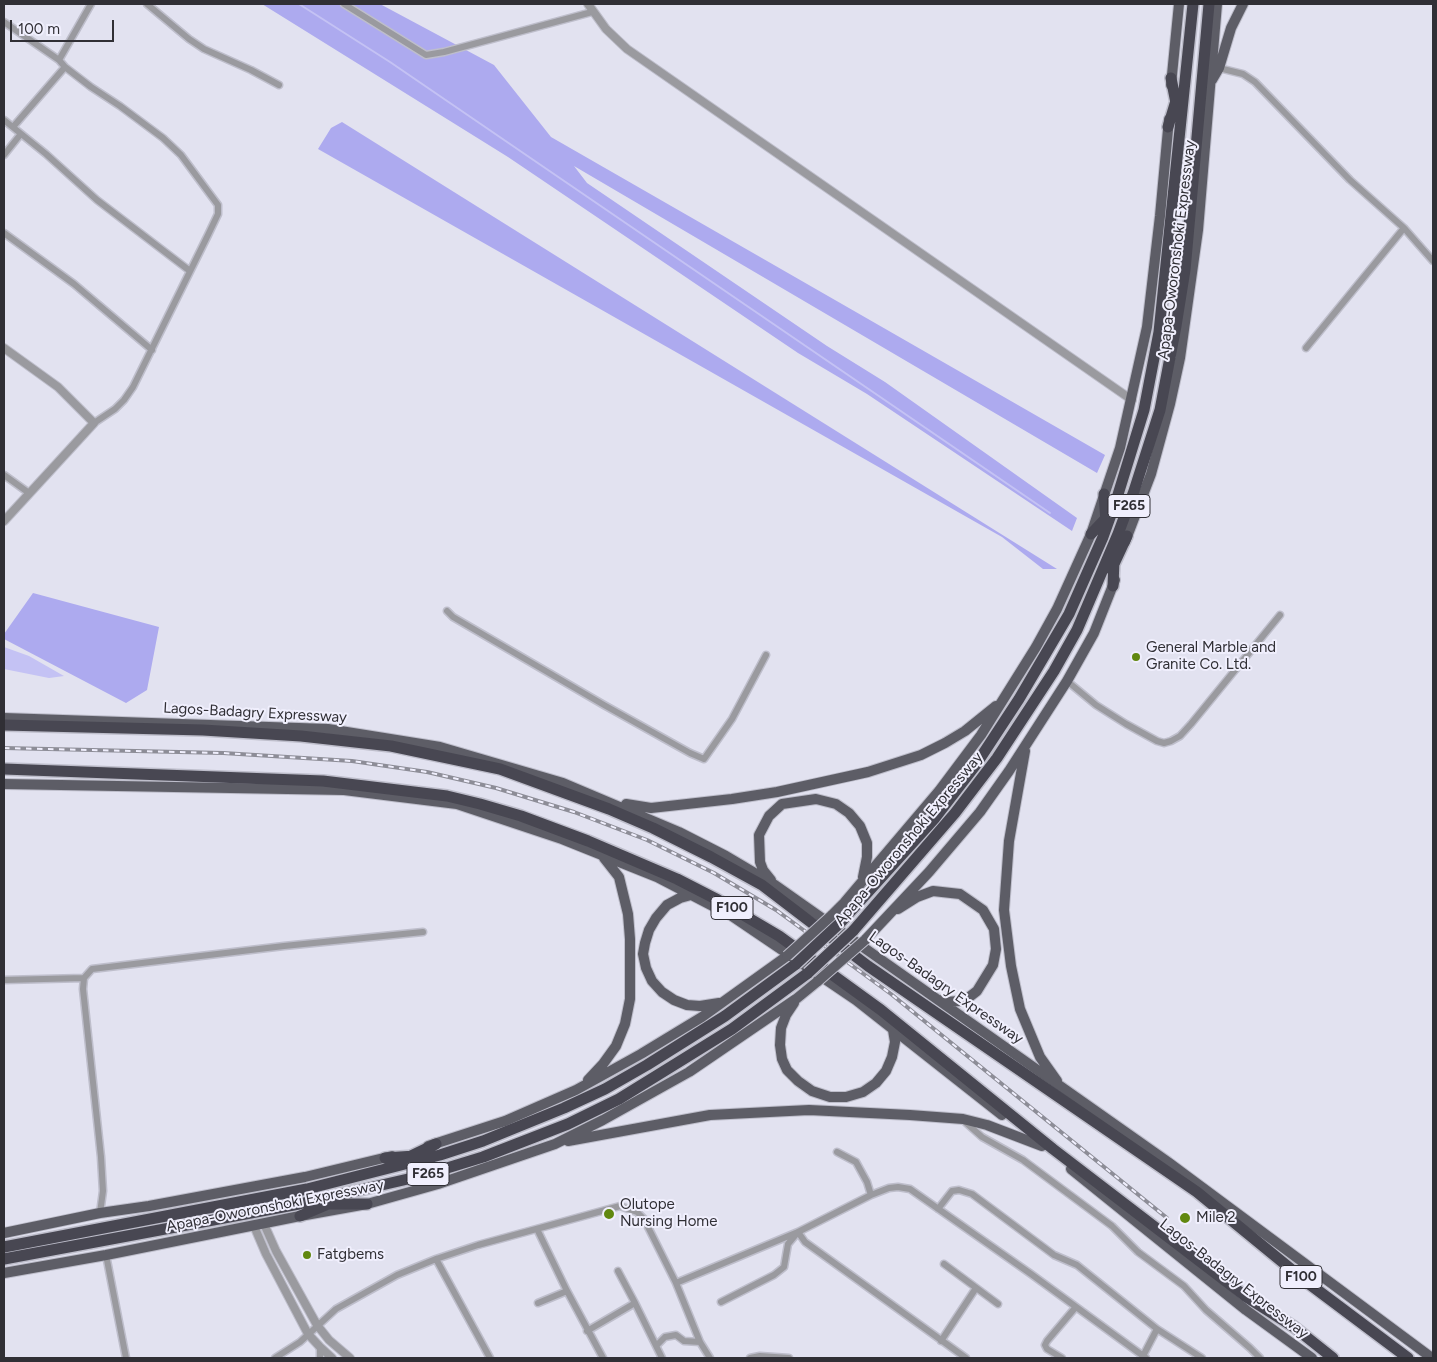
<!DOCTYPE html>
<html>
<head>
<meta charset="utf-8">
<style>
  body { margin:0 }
  #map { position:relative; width:1437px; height:1362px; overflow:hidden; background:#e2e2f0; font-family:Figtree,sans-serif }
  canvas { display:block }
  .frame { position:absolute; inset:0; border:5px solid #302f35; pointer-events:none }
  .scale { position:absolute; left:10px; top:20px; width:104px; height:22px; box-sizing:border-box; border:2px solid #302f35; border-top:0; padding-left:6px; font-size:15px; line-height:18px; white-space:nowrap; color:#302f35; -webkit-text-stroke:4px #f0effd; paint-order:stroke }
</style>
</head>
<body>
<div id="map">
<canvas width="1437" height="1362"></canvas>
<div class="frame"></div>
<div class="scale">100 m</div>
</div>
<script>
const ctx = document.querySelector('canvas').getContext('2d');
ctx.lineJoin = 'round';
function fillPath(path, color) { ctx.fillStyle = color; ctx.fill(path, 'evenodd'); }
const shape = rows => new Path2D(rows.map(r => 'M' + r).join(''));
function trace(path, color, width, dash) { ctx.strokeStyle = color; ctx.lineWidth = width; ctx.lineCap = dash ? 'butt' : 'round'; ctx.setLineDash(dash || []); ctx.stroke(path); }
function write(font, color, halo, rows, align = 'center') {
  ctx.font = font + ' Figtree,sans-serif'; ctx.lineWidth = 4; ctx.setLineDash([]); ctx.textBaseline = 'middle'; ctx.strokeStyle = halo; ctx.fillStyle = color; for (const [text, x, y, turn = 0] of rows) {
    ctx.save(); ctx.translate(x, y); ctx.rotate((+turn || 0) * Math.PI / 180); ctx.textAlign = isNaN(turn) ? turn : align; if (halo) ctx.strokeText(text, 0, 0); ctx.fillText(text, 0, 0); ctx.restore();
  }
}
fillPath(shape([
  [262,4,380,4,494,65,551,137,1105,455,1097,473,574,166,587,183,827,346,885,382,1077,518,1072,531,867,394,798,353,508,157],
  [342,122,1057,569,1043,569,1002,537,318,149,331,128],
  [33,593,159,627,147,690,126,703,4,639,4,634]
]), '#adaaef');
fillPath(shape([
  [4,647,29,656,64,676,49,678,4,669]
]), '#c4c2f4');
trace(shape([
  [299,4,390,62,1050,513]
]), '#c4c2f4', 2);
const minor = shape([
  [147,4,189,39,204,49,251,70,279,85],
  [344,4,426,55,444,52,592,12],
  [4,22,59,60,65,67,91,87,120,106,163,138,181,155,218,205,218,214,208,235,133,387,124,400,115,409,94,423],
  [59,60,91,4],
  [1219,68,1243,74,1255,82,1350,180,1404,228,1433,261],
  [4,120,46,154,97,200,190,271],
  [13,127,65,67],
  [4,155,20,135],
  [4,233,74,284,152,350],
  [1306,348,1404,228],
  [4,475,29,493],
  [447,611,453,617,604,705,690,753,704,759,732,719,766,655],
  [1067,681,1096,705,1126,724,1157,741,1164,743,1171,741,1180,736,1191,724,1280,615],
  [4,980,84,978],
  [964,1121,982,1137,1023,1160,1112,1226,1138,1252,1184,1286,1206,1310,1250,1348,1260,1358],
  [837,1152,856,1162,867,1182,871,1195],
  [938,1209,952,1191,959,1190,972,1194,1054,1255,1077,1265,1157,1329,1202,1358],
  [100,1213,103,1191,101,1157,83,989,84,978,92,969,284,946,423,932],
  [537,1229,567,1291,603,1358],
  [106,1255,126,1358],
  [436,1259,490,1358],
  [944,1264,998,1304],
  [676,1283,798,1232,871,1195,889,1188,898,1187,910,1189,1031,1274,1146,1358],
  [721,1302,774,1275,784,1267,788,1244,798,1232,805,1242,966,1358],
  [538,1303,567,1291],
  [635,1303,662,1358],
  [587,1331,635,1303,618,1271],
  [941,1341,976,1288],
  [657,1345,665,1337,676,1335,684,1341,700,1342],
  [320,1347,320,1358],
  [1143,1356,1157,1329],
  [275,1358,300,1342,336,1309,397,1275,436,1259,478,1245,620,1206,637,1212,644,1219,676,1283,700,1342,710,1358],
  [750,1358,760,1356,789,1358],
  [1062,1358,1047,1349,1045,1345,1047,1341,1075,1308]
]);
const tertiary = shape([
  [588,4,606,29,627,49,1132,400],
  [4,348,58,387,94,423,4,521],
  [264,1224,276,1251,317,1325,329,1340,350,1358],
  [254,1226,266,1254,308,1334,320,1347,332,1358]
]);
const primary = shape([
  [1212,80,1219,68,1231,28,1243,4],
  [1171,85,1179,4],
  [1125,542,1151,474,1170,404,1180,358,1198,230,1217,4],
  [4,718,328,729,440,747,563,783,679,832,726,856,775,885,1168,1162,1432,1358],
  [1025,751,1009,841,1004,910,1011,966,1020,1009,1040,1057,1057,1081],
  [4,784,344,790,457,804,562,839,657,877,732,916,856,1000,1002,1115],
  [626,804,651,808,732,799,777,792,868,772,921,755,945,743,965,731,996,706],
  [771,880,763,870,760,862,759,835,769,816,782,804,816,799,836,804,849,813,860,826,867,843,867,857,863,877],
  [691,895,680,898,667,905,656,918,649,930,645,943,643,954,646,968,652,981,662,992,674,1000,687,1005,700,1006,719,1003],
  [898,909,917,897,933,891,960,894,983,910,994,929,996,949,993,965,977,991,968,998,960,1001,944,1002,939,1000],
  [831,916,844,903,939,791,981,735,1036,647,1057,609,1091,534,1120,448,1147,327,1160,216,1169,119],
  [865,940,929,872,980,812,1009,771,1067,681,1094,633,1115,580],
  [794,1003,786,1015,781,1028,780,1045,782,1059,787,1070,798,1081,812,1091,830,1097,846,1097,863,1092,876,1083,886,1071,892,1057,895,1042,893,1030],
  [588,1080,603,1064,616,1046,625,1024,630,999,630,939,628,914,619,877,604,858],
  [568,1141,710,1115,809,1110,910,1115,963,1119,987,1125,1042,1146],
  [428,1146,505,1121,576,1090,641,1054,702,1017,787,956],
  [1071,1169,1246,1310,1312,1358],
  [4,1233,100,1213,149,1206,305,1177,392,1156],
  [4,1273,106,1255,300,1216,367,1204,438,1184,555,1144,603,1120,689,1072,796,999,818,981]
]);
const motorway = shape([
  [1171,78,1176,103],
  [1168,127,1178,94],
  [1104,494,1106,522],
  [1091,534,1108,516],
  [1109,568,1114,564,1127,536],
  [1113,586,1114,560],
  [4,725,203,730,301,736,391,746,500,769,609,809,653,828,711,857,762,885,868,966,1197,1192,1308,1283,1408,1358],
  [4,769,323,781,447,796,480,804,521,816,588,841,677,879,718,900,779,936,881,1010,1053,1149,1245,1296,1294,1327,1333,1358],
  [840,923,935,818,975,766,1019,699,1069,614,1103,537,1116,501,1144,410,1159,332,1193,4],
  [853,931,955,813,997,758,1054,671,1077,630,1118,534,1134,491,1160,410,1176,326,1185,270,1209,4],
  [409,1157,436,1144],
  [385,1158,415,1156],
  [318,1204,367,1204],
  [300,1216,326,1205],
  [4,1247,307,1189,440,1155,483,1141,564,1108,605,1089,647,1065,725,1016,796,964],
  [4,1259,299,1204,421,1176,483,1157,568,1124,619,1099,732,1029,808,973]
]);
trace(minor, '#bebecb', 9);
trace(tertiary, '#bebecb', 10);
trace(primary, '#bebecb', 12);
trace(motorway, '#bebecb', 14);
trace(minor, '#9a9a9f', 6);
trace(tertiary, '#9a9a9f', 8);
trace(primary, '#5d5d66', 10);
trace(motorway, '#484752', 11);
const rail = shape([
  [4,748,223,753,352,761,427,772,496,788,574,812,647,840,714,873,776,910,891,994,1167,1218]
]);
trace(rail, '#8d8d97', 4);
trace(rail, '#f0effd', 2, [5.5]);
const primaryBridge = shape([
  [787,956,831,916],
  [818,981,865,940]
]);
const motorwayBridge = shape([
  [796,964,840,923],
  [808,973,853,931]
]);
trace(primaryBridge, '#bebecb', 12, []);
trace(motorwayBridge, '#bebecb', 14, []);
trace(primaryBridge, '#5d5d66', 10);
trace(motorwayBridge, '#484752', 11);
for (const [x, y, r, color] of [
  [1136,657,5,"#618810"],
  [609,1214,6,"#618810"],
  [1185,1218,6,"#618810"],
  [307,1255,5,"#618810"]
]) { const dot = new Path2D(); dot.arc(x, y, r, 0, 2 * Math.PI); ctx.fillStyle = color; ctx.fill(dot); trace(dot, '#f0effd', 2); }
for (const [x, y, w] of [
  [1129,506,42],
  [732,908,42],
  [428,1174,42],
  [1301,1277,42]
]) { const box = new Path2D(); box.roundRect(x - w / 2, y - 11.5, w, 23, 4); ctx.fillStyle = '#f0effd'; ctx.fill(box); trace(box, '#302f35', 1); }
write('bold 14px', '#302f35', null, [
  ["F265",1129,506],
  ["F100",732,908],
  ["F265",428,1174],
  ["F100",1301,1277]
]);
write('15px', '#302f35', '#f0effd', [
  ["Apapa-Oworonshoki Expressway",1177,250,-83],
  ["Lagos-Badagry Expressway",255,713,3],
  ["Apapa-Oworonshoki Expressway",909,839,-50],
  ["Lagos-Badagry Expressway",946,988,35],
  ["Apapa-Oworonshoki Expressway",275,1206,-11],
  ["Lagos-Badagry Expressway",1234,1279,38]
]);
write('15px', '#302f35', '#f0effd', [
  ["General Marble and",1146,648],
  ["Granite Co. Ltd.",1146,665],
  ["Olutope",620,1205],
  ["Nursing Home",620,1222],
  ["Mile 2",1196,1218],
  ["Fatgbems",317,1255]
], 'left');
</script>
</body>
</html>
